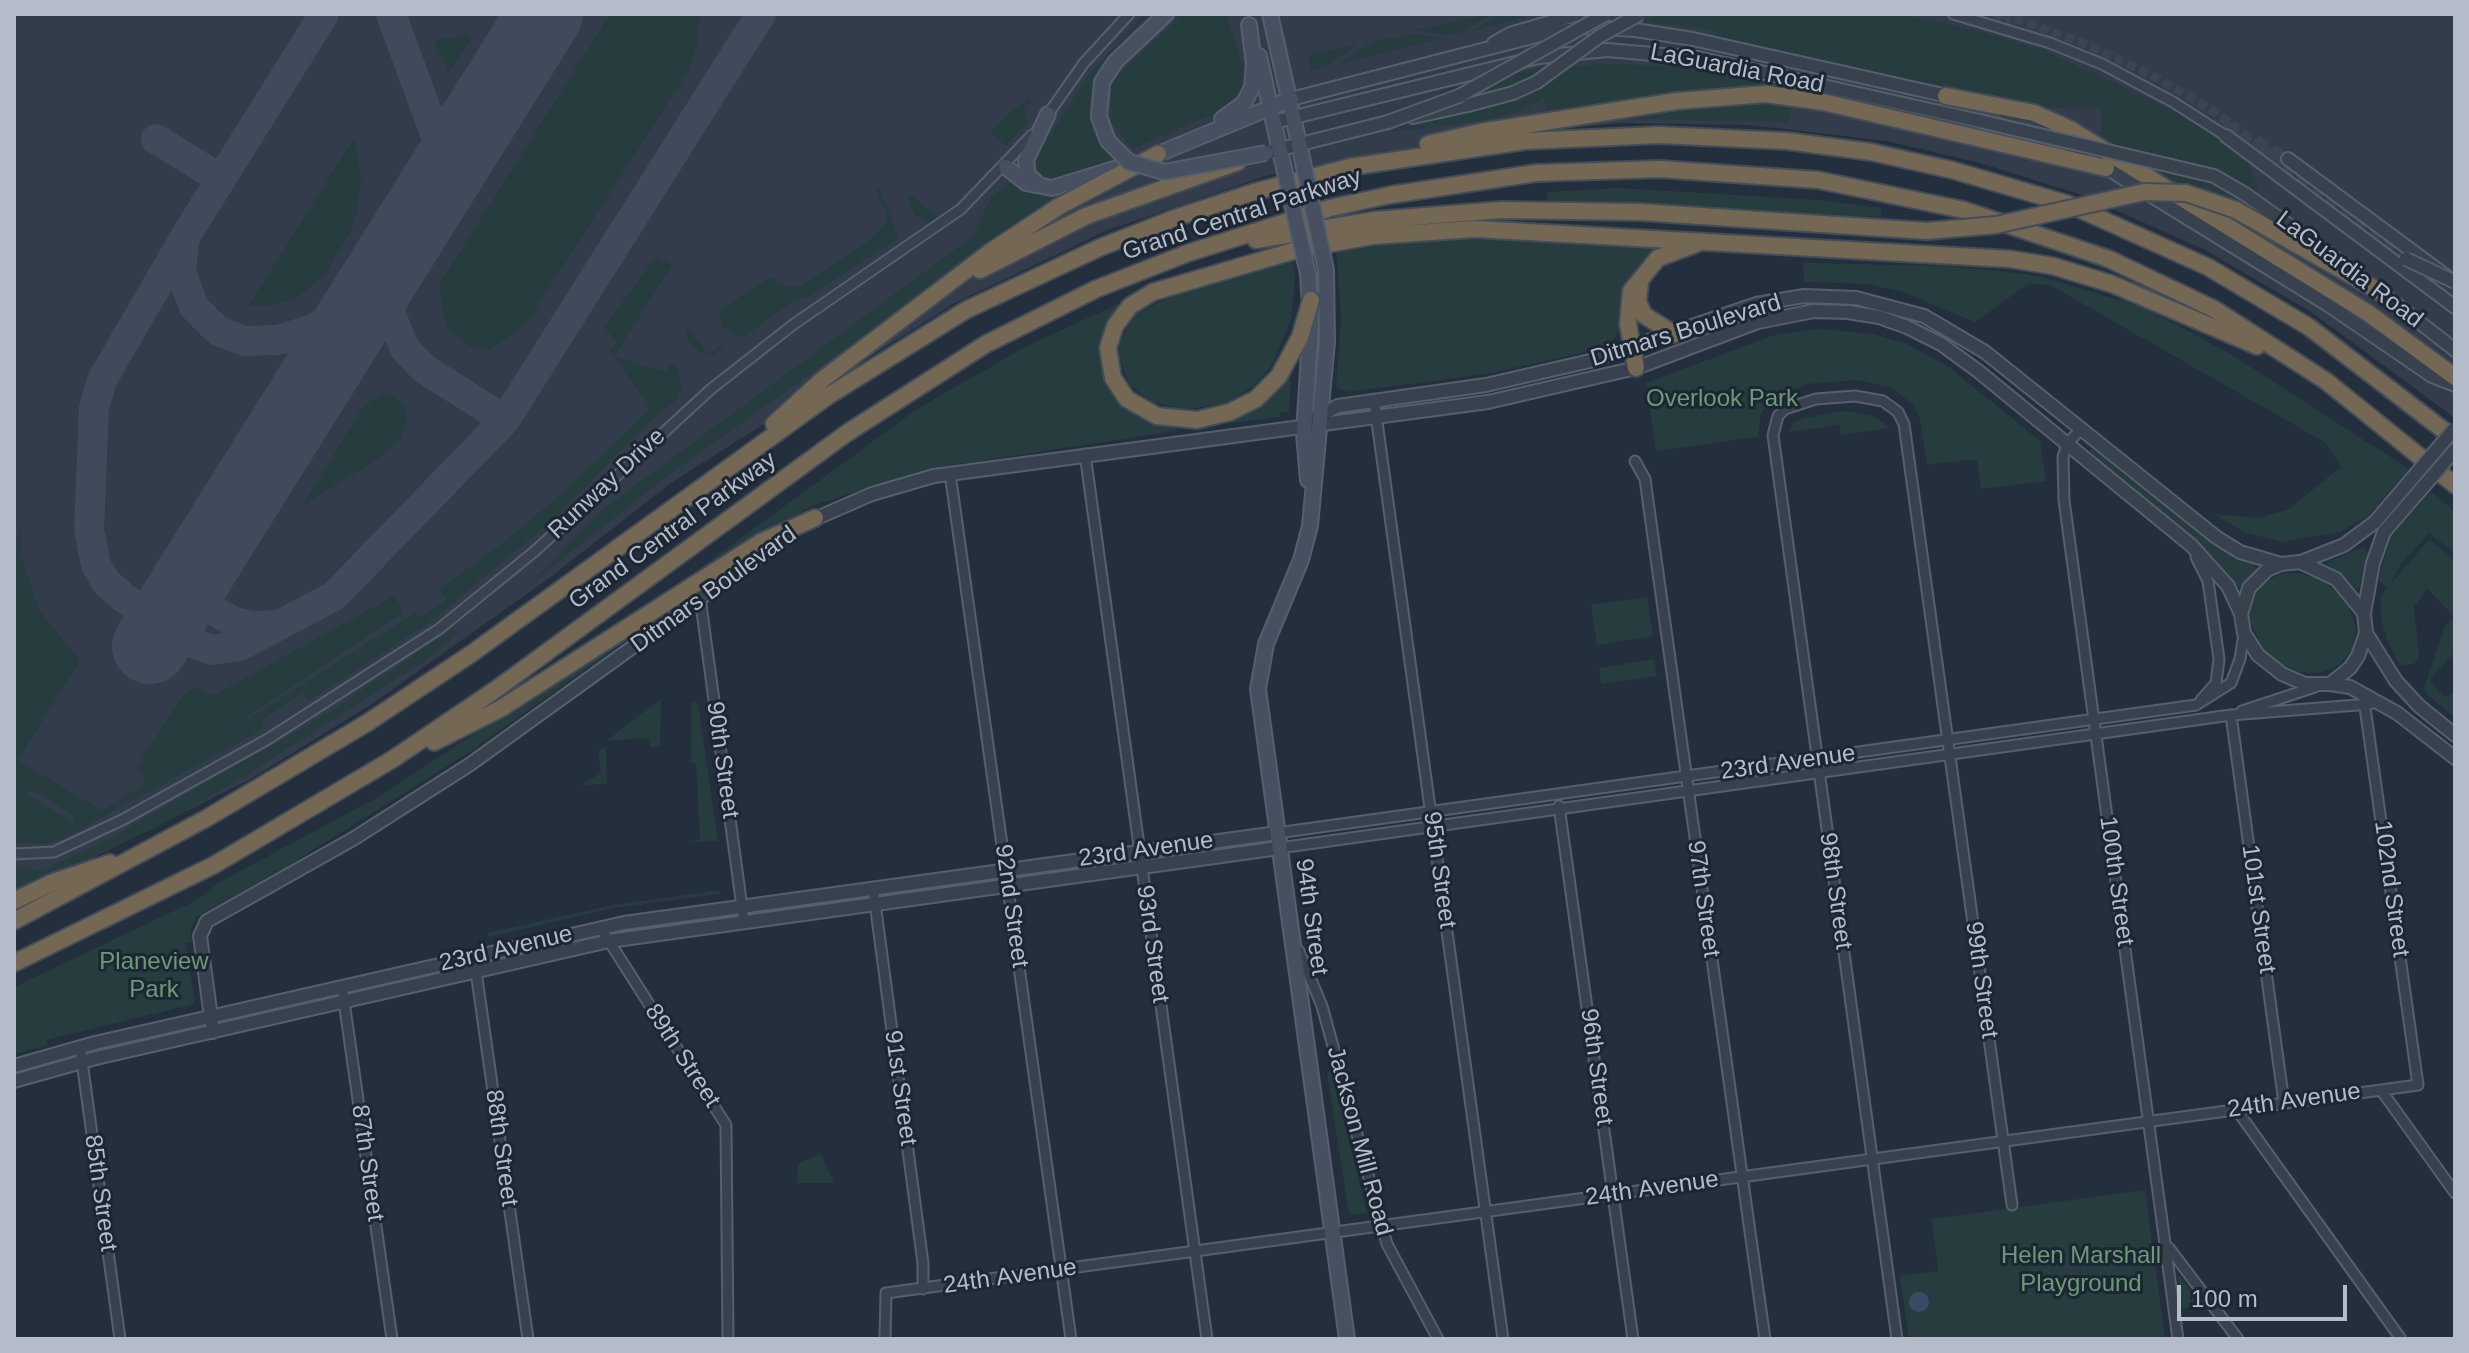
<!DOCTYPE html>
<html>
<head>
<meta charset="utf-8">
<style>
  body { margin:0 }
  #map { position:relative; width:2469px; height:1353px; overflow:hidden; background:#242f3e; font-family:Arial,sans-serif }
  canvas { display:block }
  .frame { position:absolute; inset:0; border:16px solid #b4bcc9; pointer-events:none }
  .scale { position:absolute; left:2177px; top:1285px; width:170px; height:36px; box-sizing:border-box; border:4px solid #b4bcc9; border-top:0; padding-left:10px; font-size:24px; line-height:28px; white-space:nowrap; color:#b4bcc9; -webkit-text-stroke:6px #1d2633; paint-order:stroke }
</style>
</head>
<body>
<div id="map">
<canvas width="2469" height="1353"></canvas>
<div class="frame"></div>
<div class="scale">100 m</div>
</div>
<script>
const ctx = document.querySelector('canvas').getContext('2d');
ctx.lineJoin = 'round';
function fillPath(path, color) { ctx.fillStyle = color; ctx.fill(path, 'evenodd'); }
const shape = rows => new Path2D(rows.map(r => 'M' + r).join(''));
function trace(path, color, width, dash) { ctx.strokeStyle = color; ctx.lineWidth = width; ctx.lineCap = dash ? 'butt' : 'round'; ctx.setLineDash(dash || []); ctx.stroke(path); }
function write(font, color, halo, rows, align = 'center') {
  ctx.font = font + ' Arial,sans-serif'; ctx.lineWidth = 6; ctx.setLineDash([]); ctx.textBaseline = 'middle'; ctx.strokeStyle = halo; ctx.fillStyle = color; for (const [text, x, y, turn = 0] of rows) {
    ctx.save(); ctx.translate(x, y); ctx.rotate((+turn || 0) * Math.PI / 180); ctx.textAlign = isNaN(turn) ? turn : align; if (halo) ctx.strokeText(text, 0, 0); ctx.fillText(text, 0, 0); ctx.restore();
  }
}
fillPath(shape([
  [14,14,2455,14,2455,418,2311,312,2205,250,2082,195,1980,163,1887,141,1750,125,1620,123,1462,138,1266,176,1108,230,953,304,671,483,552,576,372,704,249,780,14,897]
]), '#323c4b');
fillPath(shape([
  [610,14,700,14,696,49,689,70,526,324,490,350,470,346,446,328,439,285],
  [1144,14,1149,14,1105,61,1091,90,1089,111,1093,133,1112,159,1090,168,1088,164,1083,172,1058,180,1042,176,1036,169,1036,158,1089,74],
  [1182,14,1226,14,1248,82,1239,103,1132,149,1111,121,1111,88,1116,78],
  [1491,14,1461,33,1446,35,1415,30],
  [1502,14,1533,14,1474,31,1489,20],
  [1663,14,1899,14,1980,31,2042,50,2201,123,2246,154,2259,191,2237,223,2101,141,2101,107,2037,108,1716,36,1715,30,1639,21],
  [468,34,469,42,449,73,435,41],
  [1416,34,1443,38,1339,64,1373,42],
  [1359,43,1329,65,1311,71,1308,55],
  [1610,64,1687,67,1781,85,1780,88,1729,88,1547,111,1544,98,1518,112,1479,121,1391,132,1445,89,1536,69],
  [1029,97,1031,102,1023,107,1029,123,1006,146,990,131],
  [1760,100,1794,103,1788,122,1624,119,1624,115],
  [354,138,361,175,357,212,350,232,325,275,296,298,266,306,249,305],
  [1012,181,1028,192,1047,197,1061,195,670,474,528,586,602,510,973,236,992,196],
  [875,186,879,188,899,238,811,295,794,300,745,336,733,334,722,326,719,316,723,308,759,284,773,277,778,285,799,287,870,240,886,223,887,215],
  [1619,188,1819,200,1881,208,1881,217,1548,203,1547,192],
  [910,194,938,218,928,223,915,215,907,199],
  [1511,237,1660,243,1661,248,1631,276,1622,304,1620,331,1607,347,1487,374,1347,392,1336,387,1341,317,1336,250,1416,239],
  [656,257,672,265,614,357,667,372,667,364,676,364,682,388,676,400,647,424,555,518,429,623,308,701,303,693,261,720,265,728,72,834,48,844,14,843,14,543,22,531,22,551,17,558,24,563,39,610,80,661,18,760,102,811,146,783,136,768,182,697,195,688,213,696,394,596,404,612,186,758,415,613,420,618,447,599,439,589,499,546,564,492,651,408,614,357,610,350,617,342,604,327],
  [30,789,75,816,72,822,27,795],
  [1292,261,1295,276,1291,319,1272,365,1254,386,1226,403,1184,410,1151,402,1128,383,1119,355,1120,342,1135,314,1189,288],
  [1802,263,1944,266,2001,271,2038,276,2145,308,2232,355,2409,469,2368,516,2340,532,2282,542,2246,533,2213,514,2259,518,2289,509,2341,467,2326,443,2050,285,2028,284,1975,322,1903,292,1867,284,1805,282],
  [1129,299,1102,350,1107,382,1126,409,1151,422,1176,427,1177,431,939,467,880,484,812,506,692,574,917,409,1027,346],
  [684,323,708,354,723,345,720,350,712,356,697,351,689,342],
  [1820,329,1872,334,1905,343,1949,367,2040,441,2046,481,1981,489,1977,459,1927,465,1920,419,1914,405,1892,388,1857,380,1806,384,1776,396,1761,413,1758,437,1656,451,1646,383,1777,334],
  [1288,377,1291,380,1289,411,1280,413,1279,417,1233,423,1232,419,1278,388],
  [381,394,392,396,404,404,407,423,400,439,382,456,302,506,363,407],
  [1842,411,1872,415,1890,428,1841,435,1839,425,1788,432,1794,422,1805,418],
  [2092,448,2209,542,2254,564,2256,569,2239,588,2201,546,2087,454],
  [2431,491,2455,512,2455,553,2429,533,2401,564,2390,584,2429,540,2455,560,2455,652,2429,681,2445,697,2455,693,2455,718,2425,692,2425,686,2445,626,2454,617,2427,588,2414,607,2419,657,2415,663,2404,666,2399,664,2387,640,2381,618,2381,596,2387,588,2378,579,2391,537],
  [2363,547,2368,553,2358,590,2326,563],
  [2300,573,2321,580,2337,593,2349,608,2356,629,2352,649,2339,665,2320,673,2299,672,2281,664,2264,651,2249,618,2252,599,2263,584,2280,574],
  [1647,597,1653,636,1597,645,1591,605],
  [651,618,657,619,468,753,286,867,196,917,191,930,192,943,186,943,195,1004,46,1040,48,1045,14,1054,14,987,197,900,218,883,378,797],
  [453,629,457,633,435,654,245,776,155,828,14,892,14,868,43,870,105,841,325,715],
  [1654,659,1657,676,1601,684,1599,668],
  [661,699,660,747,650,747,649,738,606,741],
  [691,702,698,703,718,841,688,842,700,839,696,763,691,763],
  [606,746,607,784,581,785,601,773,598,751],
  [721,890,719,894,614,908,489,937,487,933,613,905],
  [1331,1071,1367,1213,1349,1215,1327,1072],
  [821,1154,834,1183,797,1183,798,1163],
  [2145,1190,2165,1339,1909,1339,1900,1276,1938,1271,1932,1219],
  [2177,1273,2199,1302,2182,1310]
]), '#263c3f');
fillPath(shape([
  '1909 1302a10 10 0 1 1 20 0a10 10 0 1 1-20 0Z'
]), '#394c67');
trace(shape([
  [324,14,188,232,102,380,94,408,89,529,96,565,106,582,124,598,196,644,212,650,240,646,334,596,505,420,761,14],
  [391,14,448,169],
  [156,139,219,178],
  [184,242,181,272,194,307,218,331,245,341,278,340,313,329,345,310,376,284],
  [397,251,389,289,389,310,405,349,423,368,505,420],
  [183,593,234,622,252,626,277,625]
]), '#3f4a5a', 30);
trace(shape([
  [150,646,545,14]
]), '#3f4a5a', 76);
trace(shape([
  [1980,14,2010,22],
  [2002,14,2086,44,2157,78,2216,113,2293,170]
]), '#3a4453', 9, [9, 4.5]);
trace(shape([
  [2225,125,2406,259],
  [2256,141,2288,159]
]), '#3a4453', 12, [12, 6]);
const minor = shape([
  [1953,14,2050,43,2102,64,2173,102,2226,136],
  [1046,117,1084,63,1129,14],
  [1374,400,1503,1339],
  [2081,429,2067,444,2063,457,2064,500,2178,1339],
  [1085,454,1207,1339],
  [1635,461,1645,479,1648,501,1765,1339],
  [950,473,1071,1339],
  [2196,557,2208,581,2219,659,2216,683,2201,700],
  [700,597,744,922],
  [2242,711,2315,687],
  [2231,715,2284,1103],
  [1559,806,1633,1339],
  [1277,833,2196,705,2231,683,2240,659,2244,634],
  [1279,848,2231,715,2370,704],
  [14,854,54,852,124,819,268,739,439,629,535,551,711,389,794,324,961,209,1032,135],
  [873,888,923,1263,923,1289],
  [600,927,726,1125,728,1339],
  [1299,951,1322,1006,1387,1244,1438,1339],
  [474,957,528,1339],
  [342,987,392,1339],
  [80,1047,120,1339],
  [2381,1090,2455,1193],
  [2236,1109,2401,1339],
  [2169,1248,2238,1339],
  [885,1339,886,1293,2418,1085,2363,693],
  [1897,1339,1773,435,1778,416,1785,409,1816,399,1855,396,1883,401,1898,412,1904,424,2012,1205]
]);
const tertiary = shape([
  [1494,43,1510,34,1578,14],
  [1291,99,1544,34,1587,27,1635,30,1693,39,1952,97],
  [2004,112,2048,132,2328,305,2432,376,2455,385],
  [1413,117,1468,105],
  [1274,122,1539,57,1607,50,1698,58,1980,121],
  [2226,136,2455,307],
  [2288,159,2446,276],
  [2382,293,2455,350],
  [1314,419,1338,406,1486,385,1590,361,1756,304,1804,296,1856,298,1924,316,1985,352,2216,537,2240,552,2281,564],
  [810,521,872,494,934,476,1488,402,1636,368,1758,322,1814,311,1848,312,1879,317,1907,327,1941,344,1978,371,2192,546,2228,586,2241,614],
  [2300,562,2336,579,2364,613,2366,633,2358,656,2350,668,2330,684,2305,684,2282,674,2258,655,2244,633,2241,614,2249,588,2267,570,2281,564,2300,562],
  [2301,562,2344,545,2375,522],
  [2364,613,2373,563,2384,532],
  [2366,633,2396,681,2419,706,2455,735],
  [2330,684,2350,687,2397,713,2455,758],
  [213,1032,200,936,207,921,353,839,469,765,784,538],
  [14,1066,95,1043,624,923,1277,833],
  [14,1081,96,1058,609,941,1279,848]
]);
const secondary = shape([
  [1270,14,1298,139],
  [1259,56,1278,142],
  [1222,119,1244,103,1252,87,1254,64,1249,25],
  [1108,141,1099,117,1102,82,1115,62,1166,14],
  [1151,157,1291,99],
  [1006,167,1026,183,1052,188,1124,166],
  [1037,183,1028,175,1026,160,1048,114],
  [1326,270,1327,342,1310,526,1301,560,1266,644,1258,689,1347,1339],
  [1308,274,1311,322,1304,433,1308,480]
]);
const motorway = shape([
  [1946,96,2034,113,2070,129,2368,313,2455,377],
  [1428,144,1480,132,1677,101,1766,94,1823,102,2106,168],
  [1256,240,1375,220,1501,210,1640,212,1927,231],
  [980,270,1086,216,1238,162],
  [1640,282,1638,302,1644,315,1674,334],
  [1311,300,1300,337,1279,376,1256,399,1230,412,1197,420,1157,416,1127,399,1113,378,1108,348,1115,326,1130,306,1153,292,1300,249,1373,236,1475,229,2010,259,2053,266,2112,284,2257,346],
  [1636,368,1628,324,1631,291,1658,258,1696,244],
  [774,424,822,380,990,252,1058,207,1158,154],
  [434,742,500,709,761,542,815,518],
  [14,901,53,882,110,863],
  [14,921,207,818,367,723,471,654,828,396,966,310,1101,247,1175,218,1254,192,1350,167,1525,141,1659,135,1787,141,1871,152,1952,170,2068,204,2208,267,2309,327,2455,439],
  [14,963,214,865,393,759,495,690,847,433,986,344,1096,289,1188,253,1330,208,1390,195,1536,173,1660,169,1818,180,1964,210,2109,259,2214,309,2326,381,2455,485]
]);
trace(minor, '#565f6c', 13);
trace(tertiary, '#565f6c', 16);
trace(secondary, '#565f6c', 18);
trace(motorway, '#434c59', 20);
trace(minor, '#38414e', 9);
trace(tertiary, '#38414e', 12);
trace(secondary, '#465061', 14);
trace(motorway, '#746855', 16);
const tertiaryBridge = shape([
  [1468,105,1513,93,1537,82,1600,36,1640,14],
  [1980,121,2214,176,2245,194,2346,266],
  [1273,151,1388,122,1459,96,1606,14],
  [2406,259,2455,282],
  [2375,522,2455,428],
  [2384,532,2455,450]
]);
const secondaryBridge = shape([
  [1298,139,1326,270],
  [1108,141,1129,162,1164,172,1266,153],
  [1278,142,1308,274]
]);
const motorwayBridge = shape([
  [1927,231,1996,225,2144,192,2186,193,2236,210,2382,293]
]);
trace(tertiaryBridge, '#565f6c', 16, []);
trace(secondaryBridge, '#565f6c', 18, []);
trace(motorwayBridge, '#434c59', 20, []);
trace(tertiaryBridge, '#38414e', 12);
trace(secondaryBridge, '#465061', 14);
trace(motorwayBridge, '#746855', 16);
write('24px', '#b4bcc9', '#1d2633', [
  ["LaGuardia Road",1737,69,11],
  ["Grand Central Parkway",1242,215,-18],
  ["LaGuardia Road",2349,270,37],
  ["Ditmars Boulevard",1686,331,-17],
  ["Runway Drive",607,484,-43],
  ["Grand Central Parkway",673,531,-36],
  ["Ditmars Boulevard",714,590,-36],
  ["90th Street",722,760,82],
  ["23rd Avenue",1788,763,-8],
  ["23rd Avenue",1146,850,-8],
  ["95th Street",1439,870,82],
  ["100th Street",2116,881,82],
  ["102nd Street",2391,889,82],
  ["98th Street",1835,891,82],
  ["97th Street",1703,899,82],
  ["92nd Street",1011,906,82],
  ["101st Street",2258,909,82],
  ["94th Street",1311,917,82],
  ["93rd Street",1152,944,82],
  ["23rd Avenue",506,949,-13],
  ["99th Street",1981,980,82],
  ["89th Street",682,1056,57],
  ["96th Street",1596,1067,82],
  ["91st Street",900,1088,82],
  ["24th Avenue",2294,1101,-8],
  ["Jackson Mill Road",1359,1141,75],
  ["88th Street",501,1148,82],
  ["87th Street",367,1163,82],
  ["24th Avenue",1652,1189,-8],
  ["85th Street",100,1193,82],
  ["24th Avenue",1010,1277,-8]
]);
write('24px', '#6b9a76', '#1d2633', [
  ["Overlook Park",1722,399],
  ["Planeview",154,962],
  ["Park",154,990],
  ["Helen Marshall",2081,1256],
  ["Playground",2081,1284]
]);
</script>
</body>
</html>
